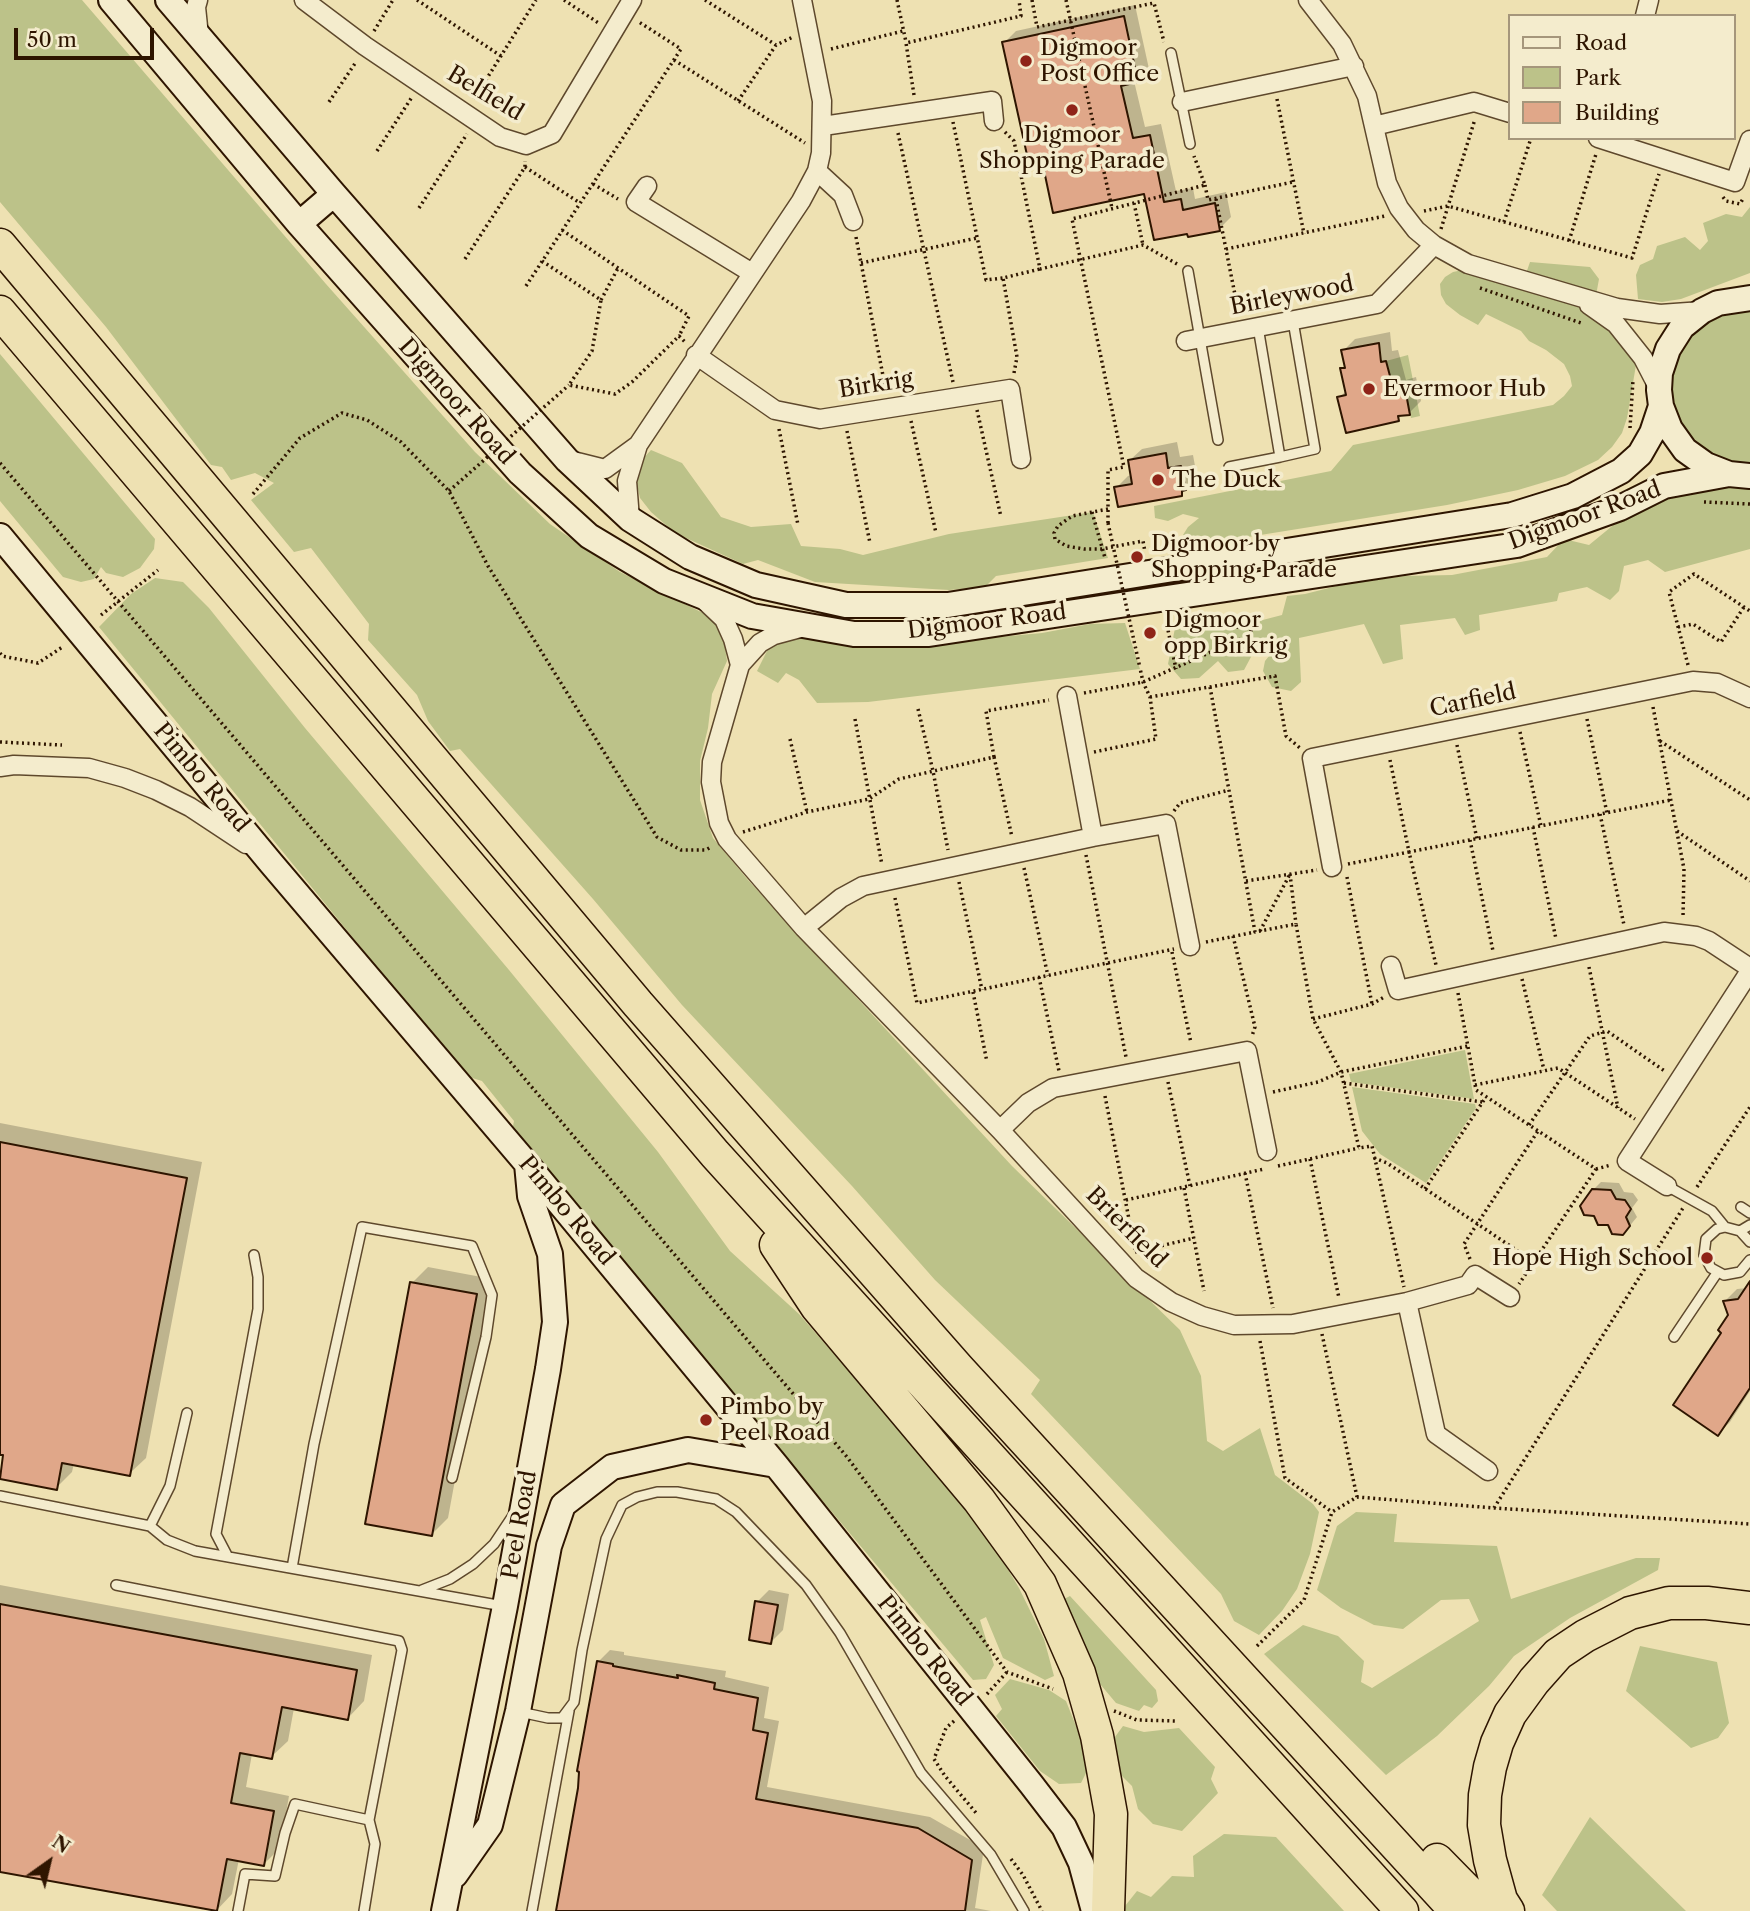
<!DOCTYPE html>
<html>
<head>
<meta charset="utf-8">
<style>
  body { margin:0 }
  #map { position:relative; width:1750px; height:1911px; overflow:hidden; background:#eee1b2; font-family:"Libre Caslon Text",serif }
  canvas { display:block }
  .legend { position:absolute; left:1508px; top:14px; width:228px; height:126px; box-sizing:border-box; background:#f4eccd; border:2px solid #a5967b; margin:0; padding:9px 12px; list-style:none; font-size:21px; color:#2e1500 }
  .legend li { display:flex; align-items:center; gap:14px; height:35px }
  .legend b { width:35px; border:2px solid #a5967b }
  .north { position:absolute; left:14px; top:1827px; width:70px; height:70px; -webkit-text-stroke:5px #f4eccd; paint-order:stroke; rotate:34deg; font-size:19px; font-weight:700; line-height:28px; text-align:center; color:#2e1500 }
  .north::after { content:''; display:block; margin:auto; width:24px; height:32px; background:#2e1500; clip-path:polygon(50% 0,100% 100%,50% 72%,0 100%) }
  .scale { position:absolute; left:14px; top:28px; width:140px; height:32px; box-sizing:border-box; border:4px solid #2e1500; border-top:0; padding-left:9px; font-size:21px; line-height:24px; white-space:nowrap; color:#2e1500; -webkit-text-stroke:5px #f4eccd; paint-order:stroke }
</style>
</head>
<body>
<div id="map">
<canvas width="1750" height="1911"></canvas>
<ul class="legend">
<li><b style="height:9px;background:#f4eccd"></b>Road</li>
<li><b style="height:19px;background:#bcc289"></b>Park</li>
<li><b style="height:19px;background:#e0a789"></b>Building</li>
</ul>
<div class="north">N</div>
<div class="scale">50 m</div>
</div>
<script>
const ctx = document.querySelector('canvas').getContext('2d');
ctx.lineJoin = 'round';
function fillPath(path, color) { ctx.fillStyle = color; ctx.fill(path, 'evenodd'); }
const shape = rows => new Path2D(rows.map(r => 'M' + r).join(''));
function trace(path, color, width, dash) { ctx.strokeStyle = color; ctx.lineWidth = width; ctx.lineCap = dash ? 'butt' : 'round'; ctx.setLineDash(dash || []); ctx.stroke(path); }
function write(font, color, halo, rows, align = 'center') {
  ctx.font = font + ' "Libre Caslon Text",serif'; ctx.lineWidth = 7; ctx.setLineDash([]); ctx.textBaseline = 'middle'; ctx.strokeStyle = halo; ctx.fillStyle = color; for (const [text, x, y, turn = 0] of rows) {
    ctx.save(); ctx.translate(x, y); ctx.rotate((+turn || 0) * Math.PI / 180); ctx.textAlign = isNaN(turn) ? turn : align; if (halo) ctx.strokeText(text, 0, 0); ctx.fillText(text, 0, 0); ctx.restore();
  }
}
fillPath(shape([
  [0,0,82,0,326,284,475,452,550,524,620,572,703,613,718,627,724,641,727,661,712,694,708,728,700,761,700,800,713,838,748,880,1012,1166,1180,1330,1201,1376,1207,1441,1223,1451,1260,1428,1275,1475,1313,1504,1319,1512,1310,1554,1297,1589,1282,1611,1259,1635,1234,1621,1221,1594,1031,1394,1040,1380,935,1280,852,1186,682,1005,593,899,460,749,450,751,428,721,417,695,368,640,369,624,311,548,294,552,251,500,274,483,255,473,231,480,222,467,211,465,106,327,0,202],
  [1750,207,1750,273,1681,299,1662,302,1638,299,1636,275,1640,265,1653,259,1657,246,1685,237,1700,250,1708,241,1703,223,1726,214,1742,217],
  [1530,262,1590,267,1599,279,1593,312,1631,348,1636,365,1627,418,1622,433,1612,447,1598,460,1565,476,1518,490,1447,505,1223,541,1183,535,1188,527,1199,518,1183,514,1168,521,1155,518,1154,506,1331,471,1353,445,1553,405,1564,396,1572,386,1570,376,1564,364,1546,350,1529,341,1521,331,1486,314,1478,325,1460,315,1446,304,1441,295,1440,284,1445,277,1453,272,1472,268,1521,288],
  [1743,311,1750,311,1750,465,1733,463,1714,457,1698,445,1684,430,1676,412,1672,392,1673,372,1680,353,1691,337,1706,324,1724,315],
  [0,354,155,539,154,549,140,568,123,577,106,573,101,567,94,579,81,582,63,577,0,501],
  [1408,355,1420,416,1411,418,1405,388,1394,391,1386,361],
  [651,450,682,463,721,517,751,527,791,524,801,546,840,549,863,555,949,534,1093,512,1108,558,996,576,985,587,949,590,815,582,758,560,743,564,675,533,651,512,640,498,636,480,640,462],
  [1750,487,1750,549,1665,572,1648,560,1624,566,1619,591,1610,600,1587,587,1559,593,1557,601,1479,615,1480,630,1465,635,1455,618,1400,625,1403,659,1383,664,1364,624,1299,638,1301,682,1291,691,1272,687,1263,671,1265,661,1274,650,1259,642,1244,670,1228,672,1218,661,1199,678,1181,679,1168,664,1175,628,1221,619,1255,622,1282,615,1287,596,1305,594,1345,584,1405,576,1452,575,1547,557,1564,539,1589,545,1639,504,1687,489],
  [155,578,183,582,209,608,305,728,509,970,658,1152,730,1251,799,1314,950,1487,991,1541,1019,1588,1044,1639,1054,1676,1045,1680,1003,1658,986,1617,980,1620,994,1665,986,1679,973,1680,512,1131,514,1121,482,1081,466,1076,99,627,131,594],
  [1125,623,1140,669,868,702,817,703,799,680,786,673,778,683,757,671,768,649,792,636,935,643,1042,633,1090,624],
  [1465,1050,1474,1099,1351,1082,1349,1074],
  [1352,1087,1475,1104,1476,1108,1426,1183,1380,1154,1362,1131],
  [1356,1512,1397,1514,1394,1542,1497,1546,1511,1599,1636,1558,1660,1558,1658,1570,1570,1618,1514,1656,1489,1686,1437,1736,1386,1775,1264,1654,1303,1625,1338,1636,1364,1661,1361,1682,1372,1688,1479,1621,1469,1599,1441,1600,1403,1629,1374,1625,1341,1608,1317,1590,1337,1526],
  [1070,1596,1156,1690,1158,1701,1152,1708,1144,1705,1139,1711,1116,1703,1090,1672,1058,1602],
  [1640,1646,1717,1662,1729,1723,1718,1738,1691,1748,1626,1691],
  [1010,1679,1049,1690,1066,1701,1080,1736,1087,1771,1081,1783,1059,1784,1040,1771,996,1716,1002,1709,995,1695],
  [1123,1726,1144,1732,1179,1728,1215,1767,1211,1779,1218,1793,1182,1831,1153,1824,1138,1809,1132,1786,1118,1772,1112,1741],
  [1590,1817,1686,1911,1557,1911,1542,1895],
  [1224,1834,1276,1837,1344,1911,1121,1911,1137,1891,1151,1897,1172,1876,1194,1877,1193,1856]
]), '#bcc289');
fillPath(shape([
  [1135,5,1149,69,1134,81,1145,127,1161,124,1176,191,1193,188,1195,199,1226,192,1231,217,1219,229,1189,235,1146,192,1043,159,1004,43,1016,31],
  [1390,332,1392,351,1398,350,1406,380,1416,377,1421,401,1409,413,1403,414,1398,419,1339,398,1347,390,1342,369,1346,365,1343,351,1355,339],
  [1177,442,1180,457,1193,455,1197,477,1181,494,1116,488,1128,476,1132,475,1130,460,1142,449],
  [0,1123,202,1162,146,1458,129,1474,74,1463,72,1472,56,1488,5,1454,0,1453],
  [1601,1182,1619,1183,1624,1192,1633,1193,1638,1200,1632,1208,1637,1217,1623,1234,1593,1190],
  [428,1267,492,1279,448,1518,431,1535,412,1283],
  [1750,1285,1750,1391,1730,1422,1718,1434,1724,1332,1730,1315,1725,1301,1737,1289,1748,1288],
  [0,1585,372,1655,364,1701,348,1718,294,1708,288,1741,271,1757,252,1754,246,1787,289,1796,280,1848,264,1864,239,1859,232,1894,216,1911,0,1870],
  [769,1590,789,1594,783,1630,771,1642,757,1602],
  [610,1650,624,1652,624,1655,726,1671,725,1677,769,1687,764,1718,779,1721,767,1787,930,1817,984,1848,975,1908,991,1911,558,1911,598,1662]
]), '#0003');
const building = shape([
  [1124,16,1138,82,1121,86,1133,138,1150,135,1164,202,1181,199,1183,210,1215,203,1220,231,1188,237,1187,234,1154,240,1144,194,1053,213,1042,161,1029,164,1002,42,1124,16],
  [1379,343,1381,362,1386,361,1394,391,1405,388,1410,415,1398,416,1399,421,1346,433,1337,397,1346,395,1340,368,1345,368,1341,350,1379,343],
  [1166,453,1168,468,1181,466,1186,490,1182,491,1182,496,1118,507,1114,487,1132,484,1128,460,1166,453],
  [0,1142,187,1178,130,1476,62,1463,57,1490,0,1479,3,1455,0,1455,0,1142],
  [1592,1189,1611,1190,1616,1199,1625,1200,1631,1209,1626,1217,1630,1226,1623,1235,1612,1234,1608,1225,1598,1225,1594,1216,1584,1215,1580,1206,1592,1189],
  [1750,1281,1750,1388,1718,1436,1673,1405,1721,1333,1718,1330,1728,1315,1723,1301,1738,1299,1750,1281],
  [410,1282,477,1294,432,1536,365,1524,410,1282],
  [755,1601,778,1605,771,1644,749,1640,755,1601],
  [0,1604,357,1670,348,1720,282,1707,272,1759,240,1753,231,1803,274,1811,264,1866,227,1859,217,1911,0,1872,0,1604],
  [597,1661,613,1664,613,1666,678,1678,677,1675,715,1683,714,1689,758,1698,753,1730,768,1733,756,1799,918,1828,972,1860,965,1911,556,1911,578,1788,579,1772,577,1771,597,1661]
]);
fillPath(building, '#e0a789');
trace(building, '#2e1500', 2);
const lane = shape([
  [1171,53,1190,144],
  [1188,271,1218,440],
  [1258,327,1280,457,1315,449,1293,321],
  [1229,467,1280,457],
  [1667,1186,1712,1211,1725,1227],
  [1741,1207,1750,1213],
  [1740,1231,1750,1225],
  [1750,1242,1740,1231,1725,1227,1717,1229,1706,1239,1704,1255,1711,1268,1724,1275,1740,1272,1750,1260],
  [1674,1337,1717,1273],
  [0,1496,150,1526,167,1540,195,1551,503,1606],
  [150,1526,170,1486,187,1413],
  [228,1557,216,1534,258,1309,258,1277,254,1255],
  [292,1568,314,1444,362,1227,472,1246,492,1295,486,1337,452,1478],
  [116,1585,399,1641,402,1650,369,1820,375,1844,364,1911],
  [422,1590,450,1579,473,1564,494,1544,512,1517],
  [520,1712,548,1718,562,1718,574,1702,582,1650,606,1539,622,1505,637,1497,657,1492,677,1492,716,1499,736,1512,806,1585,840,1633,921,1773,991,1855,1024,1911],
  [238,1911,245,1874,275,1876,285,1833,295,1804,369,1820],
  [532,1911,569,1711]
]);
const street = shape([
  [198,0,196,7,199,36],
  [304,0,365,46,500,137,526,145,552,134,632,0],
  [1308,0,1342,44,1367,96,1387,183,1399,208,1416,230,1434,245,1468,264,1617,308,1660,314,1702,311],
  [1645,16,1649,0],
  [1182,102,1354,66],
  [823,126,992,101,994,121],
  [1374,126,1474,102,1510,113],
  [1598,138,1735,182,1750,140],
  [817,171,843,195,853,221],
  [647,186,636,202,752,273],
  [1589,305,1616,324,1643,358,1659,389],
  [1186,341,1377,304,1434,245],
  [696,355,775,410,820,419,1010,389,1021,459],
  [569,460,605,469,638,445],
  [630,519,627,481,638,445,801,201,817,171,821,153,822,101,802,0],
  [706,602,724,619,733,639,740,665],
  [800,628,774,635,760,643,740,665,712,762,711,782,719,823,727,839,804,928,1000,1130,1136,1278,1171,1302,1202,1316,1234,1325,1293,1324,1407,1302,1468,1285,1475,1275,1510,1297],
  [1067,696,1093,837],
  [0,767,14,765,89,768,125,778,156,790,190,807,246,844],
  [1332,867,1312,758,1693,681,1717,683,1750,698],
  [804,928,841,898,863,886,1093,837,1166,824,1190,946],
  [1391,966,1398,990,1664,932,1696,936,1709,941,1750,968],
  [1000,1130,1028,1103,1053,1088,1247,1051,1267,1151],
  [1667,1186,1627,1161,1750,971],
  [1407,1302,1436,1434,1488,1471]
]);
const secondary = shape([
  [111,0,299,224,520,473,589,536,664,581,752,616,854,634,929,634,1517,545,1620,508,1664,486,1729,474],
  [168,0,334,194,567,460,630,519,690,557,756,585,846,605,948,605,1512,515,1573,496,1621,471,1640,454,1652,433,1661,406],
  [299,224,334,194],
  [1750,298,1718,303,1702,311,1682,327,1668,349,1660,373,1659,390,1661,406,1670,429,1685,450,1706,465,1729,474,1750,476],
  [0,536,271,863,527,1164,776,1465,1031,1784,1064,1827,1081,1863,1094,1911],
  [455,1875,490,1825,518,1711,549,1546,563,1505,612,1467,688,1450,776,1465],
  [444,1911,505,1606,548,1369,555,1322,550,1254,530,1196,527,1164]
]);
const highway = shape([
  [0,245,638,1004,958,1368,1456,1911],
  [0,312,715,1154,1402,1911],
  [776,1245,817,1307,979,1500,1040,1584,1079,1673,1097,1736,1111,1814,1108,1911],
  [1437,1860,1487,1911],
  [1508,1911,1501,1900,1490,1860,1484,1825,1485,1795,1490,1767,1497,1743,1510,1714,1534,1681,1558,1654,1585,1636,1630,1613,1669,1603,1707,1603,1750,1608]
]);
trace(lane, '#5e482c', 12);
trace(street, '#5e482c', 21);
trace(secondary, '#2e1500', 28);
trace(highway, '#2e1500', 35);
trace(shape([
  [417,0,501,56],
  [564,0,600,24],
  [705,0,776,45,793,37],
  [897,0,906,42],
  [1032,0,1037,27,1154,3,1164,42],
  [1066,0,1112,208],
  [374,31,393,0],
  [831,49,903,31],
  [674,60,805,143],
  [914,95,906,43,1021,16,1019,0],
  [474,99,536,0],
  [1277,99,1304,234],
  [738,101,776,45],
  [329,102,356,62],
  [953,122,986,280,1003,278],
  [1005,132,1014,141,1040,269,1143,245,1179,265],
  [898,133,953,382],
  [377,151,412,97],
  [525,167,580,203],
  [593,184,618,199],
  [1205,185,1208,200,1293,182],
  [1723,197,1726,201,1740,204,1744,197],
  [1216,199,1239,315],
  [1134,203,1143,245],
  [419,208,467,134],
  [1424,211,1448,206,1632,258,1659,174],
  [1504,222,1531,138],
  [1441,229,1475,119],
  [562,230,689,316,679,336],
  [856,237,886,391],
  [1569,241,1596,154],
  [1226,249,1385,216],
  [465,259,525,167,525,161],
  [542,261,601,300,592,351,569,385,615,394,632,382,679,336,685,342],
  [861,263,977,238],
  [526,286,681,49,639,22],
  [1480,288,1581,323],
  [601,300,618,268],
  [1014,373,1017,357,1003,278,1040,269],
  [977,410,1001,517],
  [911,421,936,533],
  [1630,428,1633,380],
  [779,429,798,525],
  [847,431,870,543],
  [0,463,847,1457,1007,1672,1053,1689],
  [253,494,300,438,342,413,367,420,401,442,449,491,488,566,657,837,681,850,706,850,711,847],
  [1704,502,1750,504],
  [1108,509,1072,516,1058,526,1054,533,1055,539,1066,546,1084,549,1102,549,1143,541,1145,552],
  [1092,512,1105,558],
  [1108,523,1108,470,1124,467,1072,219,1205,185,1194,156],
  [101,615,158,570],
  [1167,625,1176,669],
  [1678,627,1693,624,1721,642,1744,607],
  [0,653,2,656,38,663,64,646],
  [1688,665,1669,592,1694,574,1750,611],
  [1210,687,1255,932,1296,924,1313,1019,1341,1072,1359,1148,1372,1146,1404,1287],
  [1084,693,1143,682,1252,634,1250,627,1195,627,1179,622],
  [1150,697,1275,676,1286,736,1300,748],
  [1653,707,1684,869,1683,917],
  [918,709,933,771,948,850],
  [855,719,882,865],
  [1587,719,1607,813],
  [1520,732,1541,826],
  [790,739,807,812],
  [1660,741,1750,800],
  [0,742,62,745],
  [1457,745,1477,839],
  [1094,752,1156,739,1150,697,1143,682,1140,668],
  [994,757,1012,837],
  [1390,760,1409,852,1671,800],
  [1174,811,1180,803,1229,790],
  [1600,814,1624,925],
  [1533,827,1556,939],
  [1677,831,1750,881],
  [743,832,807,812,869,799,899,779,994,757,986,711,1049,700],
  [1470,840,1493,951],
  [1086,855,1126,1057],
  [1348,864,1409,852,1436,965],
  [1024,868,1048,976],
  [1290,874,1296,924],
  [1347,877,1372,1004],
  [1246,881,1317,870],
  [959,882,982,990],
  [895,898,917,1003,1174,949],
  [1260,931,1290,874],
  [1233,936,1255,1027,1252,1036],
  [1206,942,1255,932],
  [1172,952,1191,1043],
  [1589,967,1618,1108],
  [1039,977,1059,1071],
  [1522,979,1544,1070],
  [973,992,987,1062],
  [1458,993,1476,1090,1596,1169,1519,1284],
  [1313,1019,1372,1004,1384,997],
  [1168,1082,1190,1186],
  [1344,1083,1483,1102],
  [1475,1085,1558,1068,1635,1119],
  [1273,1092,1318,1082,1341,1072,1468,1046],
  [1105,1096,1135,1250],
  [1529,1125,1590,1036,1607,1031,1666,1072],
  [1374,1158,1387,1163,1534,1262],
  [1310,1159,1339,1298],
  [1278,1166,1359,1148],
  [1596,1169,1611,1165],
  [1245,1173,1273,1308],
  [1697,1187,1750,1107],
  [1184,1188,1204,1291],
  [1425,1189,1484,1100],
  [1126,1200,1264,1169],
  [1135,1252,1194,1238],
  [1470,1259,1464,1244,1538,1131],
  [1322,1334,1357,1497],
  [1260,1341,1285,1478,1332,1512],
  [1494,1508,1683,1208],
  [1257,1646,1304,1600,1332,1512,1357,1497,1494,1508,1750,1524],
  [987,1694,1007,1672],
  [1114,1711,1137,1720,1177,1721],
  [954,1721,946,1728,934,1759,945,1776,977,1814],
  [1011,1859,1023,1875,1042,1911]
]), '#2e1500', 3.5, [2, 3.5]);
trace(lane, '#f4eccd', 9);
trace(street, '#f4eccd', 18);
trace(secondary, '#f4eccd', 24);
trace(highway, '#eee1b2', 32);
trace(shape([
  [449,491,569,385],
  [1108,523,1140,668]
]), '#2e1500', 3.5, [2, 3.5]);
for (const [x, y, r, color] of [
  [1026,61,7,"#8f2418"],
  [1072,110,7,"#8f2418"],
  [1369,389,7,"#8f2418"],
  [1158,480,7,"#8f2418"],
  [1137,557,7,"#8f2418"],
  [1150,633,7,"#8f2418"],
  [1707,1258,7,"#8f2418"],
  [706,1420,7,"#8f2418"]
]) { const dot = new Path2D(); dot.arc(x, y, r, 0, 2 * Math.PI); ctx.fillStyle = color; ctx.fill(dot); trace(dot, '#f4eccd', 2.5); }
write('23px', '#2e1500', '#f4eccd', [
  ["Digmoor",1040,48],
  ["Post Office",1040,74],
  ["Digmoor",1072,135,"center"],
  ["Shopping Parade",1072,161,"center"],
  ["Evermoor Hub",1383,389],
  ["The Duck",1172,480],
  ["Digmoor by",1151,544],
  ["Shopping Parade",1151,570],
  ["Digmoor",1164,620],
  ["opp Birkrig",1164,646],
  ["Hope High School",1693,1258,"right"],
  ["Pimbo by",720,1407],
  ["Peel Road",720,1433]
], 'left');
write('23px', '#2e1500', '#f4eccd', [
  ["Belfield",485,94,31],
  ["Birleywood",1292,296,-11],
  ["Birkrig",876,385,-9],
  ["Digmoor Road",456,402,48],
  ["Digmoor Road",1585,516,-20],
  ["Digmoor Road",987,622,-7],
  ["Carfield",1473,701,-12],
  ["Pimbo Road",201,778,50],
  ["Pimbo Road",566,1211,50],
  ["Brierfield",1126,1228,45],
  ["Peel Road",520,1525,-80],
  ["Pimbo Road",924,1651,51]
]);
</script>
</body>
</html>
